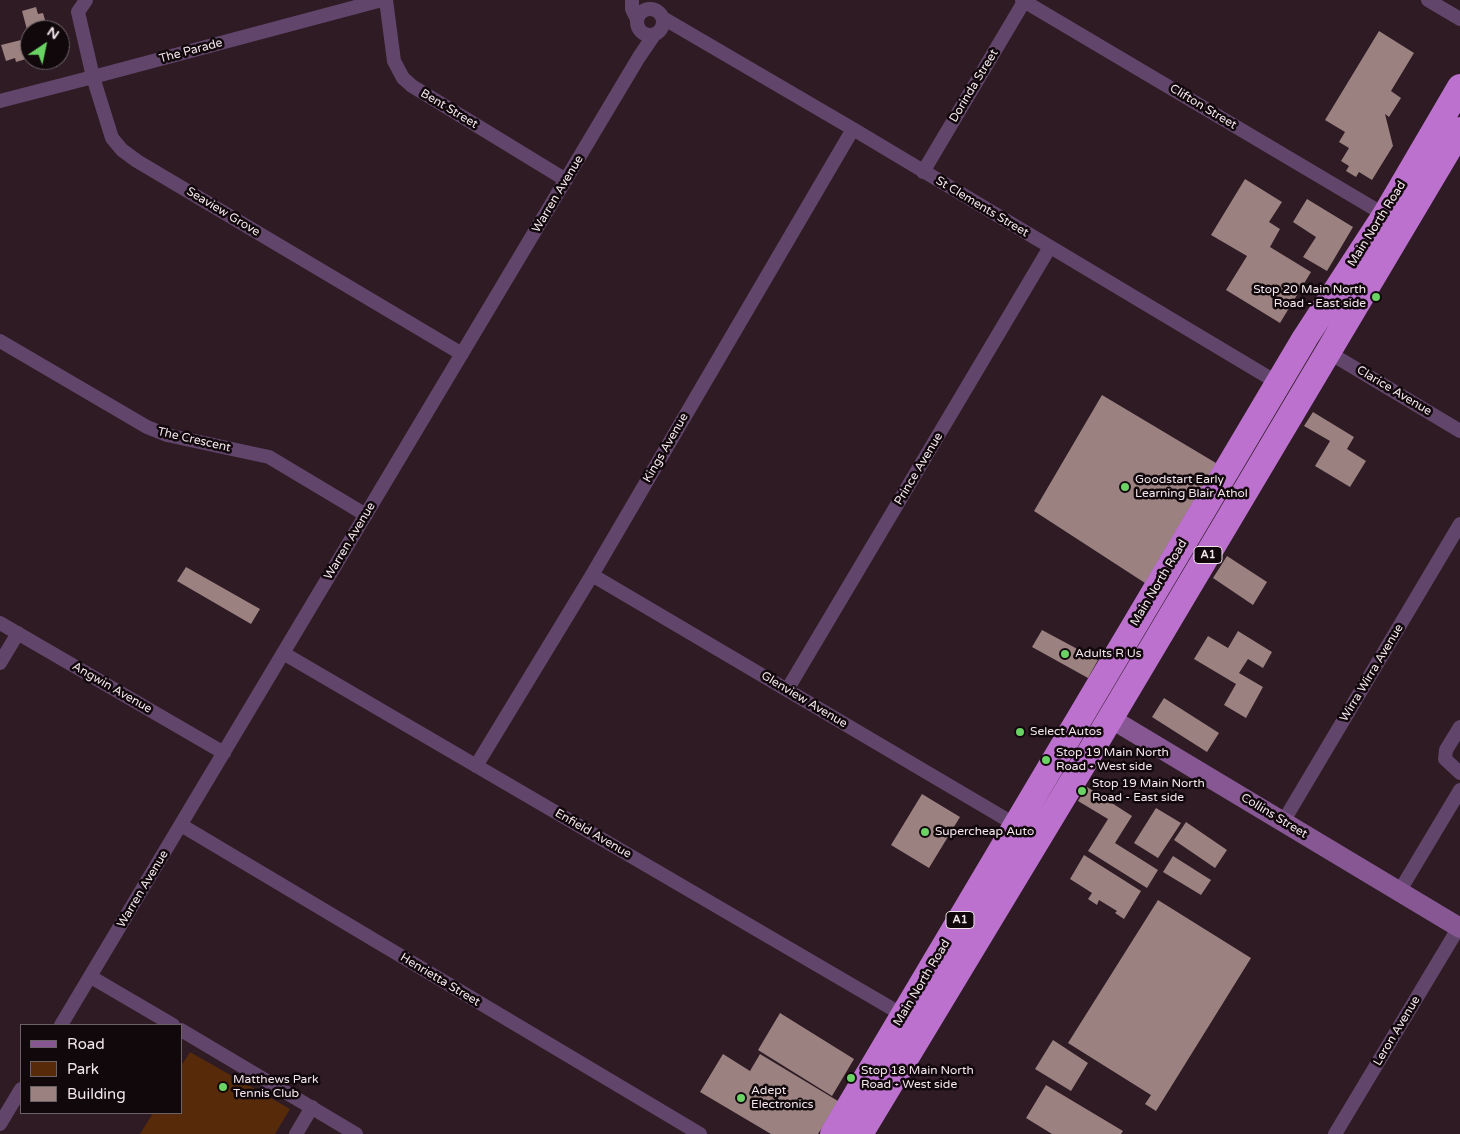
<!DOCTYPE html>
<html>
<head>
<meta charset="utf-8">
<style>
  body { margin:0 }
  #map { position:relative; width:1460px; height:1134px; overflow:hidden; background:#2e1b24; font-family:"Varela Round",sans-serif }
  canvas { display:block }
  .legend { position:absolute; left:20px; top:1024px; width:162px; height:90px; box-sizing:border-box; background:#11080c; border:1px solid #6b6166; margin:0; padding:6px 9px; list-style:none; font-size:15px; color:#f3e6ec }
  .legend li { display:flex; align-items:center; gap:10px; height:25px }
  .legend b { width:25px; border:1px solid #6b6166 }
  .north { position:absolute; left:20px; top:20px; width:50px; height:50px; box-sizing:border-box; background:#11080c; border:1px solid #6b6166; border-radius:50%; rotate:34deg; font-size:14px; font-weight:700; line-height:20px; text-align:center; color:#f3e6ec }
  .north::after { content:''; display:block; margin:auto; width:18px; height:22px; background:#6ad364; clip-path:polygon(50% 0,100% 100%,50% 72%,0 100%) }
</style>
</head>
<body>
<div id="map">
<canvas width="1460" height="1134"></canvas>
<ul class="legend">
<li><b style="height:6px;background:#875793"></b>Road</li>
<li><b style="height:14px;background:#572a0a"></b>Park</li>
<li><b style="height:14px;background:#9b8180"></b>Building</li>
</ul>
<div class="north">N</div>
</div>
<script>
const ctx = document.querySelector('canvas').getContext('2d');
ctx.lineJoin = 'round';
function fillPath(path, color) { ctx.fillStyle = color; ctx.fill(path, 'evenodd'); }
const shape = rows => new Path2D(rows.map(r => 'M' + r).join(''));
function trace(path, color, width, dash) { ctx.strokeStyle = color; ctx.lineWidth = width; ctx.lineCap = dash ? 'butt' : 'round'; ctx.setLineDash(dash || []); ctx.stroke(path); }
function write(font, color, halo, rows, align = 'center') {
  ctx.font = font + ' "Varela Round",sans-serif'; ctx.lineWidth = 5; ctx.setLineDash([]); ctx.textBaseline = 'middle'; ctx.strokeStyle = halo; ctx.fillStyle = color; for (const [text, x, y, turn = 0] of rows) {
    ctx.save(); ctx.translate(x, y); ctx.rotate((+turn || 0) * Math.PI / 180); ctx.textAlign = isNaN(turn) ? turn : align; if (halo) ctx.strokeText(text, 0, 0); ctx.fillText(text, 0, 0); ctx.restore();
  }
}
fillPath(shape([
  [190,1052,290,1109,275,1134,140,1134,153,1113,181,1113,181,1066]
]), '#572a0a');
fillPath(shape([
  [36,7,38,14,43,13,48,30,30,30,29,37,22,11],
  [1379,31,1414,53,1391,91,1401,98,1389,117,1385,114,1393,146,1372,180,1359,172,1356,177,1346,171,1349,166,1341,161,1349,148,1339,142,1345,132,1325,120],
  [21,40,26,59,16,62,15,58,6,61,1,45],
  [1245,179,1282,202,1269,222,1280,229,1270,247,1311,272,1280,323,1226,290,1247,256,1211,235],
  [1307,199,1353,227,1327,271,1303,257,1316,237,1293,222],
  [1102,395,1216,463,1145,583,1034,511],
  [1313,412,1354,437,1347,449,1366,461,1350,487,1315,466,1330,441,1304,426],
  [1227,556,1267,582,1253,605,1213,578],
  [186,567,260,609,251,624,177,581],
  [1042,630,1098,660,1088,678,1032,647],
  [1238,631,1272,652,1263,668,1248,659,1239,673,1263,687,1246,718,1224,705,1236,684,1194,659,1208,636,1228,648],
  [1164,698,1219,733,1207,752,1152,717],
  [1087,787,1132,816,1115,843,1158,870,1147,888,1088,851,1108,819,1078,801],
  [922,794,960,817,929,868,891,845],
  [1156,808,1181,823,1158,858,1134,843],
  [1186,822,1227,850,1215,868,1174,840],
  [1084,855,1141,891,1124,919,1115,913,1117,911,1099,900,1097,905,1088,899,1092,893,1070,879],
  [1173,856,1211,880,1201,895,1163,872],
  [1158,900,1251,958,1156,1111,1145,1104,1151,1095,1068,1043],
  [780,1013,854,1059,832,1096,758,1050],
  [1053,1040,1088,1063,1071,1091,1035,1069],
  [723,1054,750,1071,760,1054,838,1101,818,1134,771,1134,700,1092],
  [1046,1085,1123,1131,1121,1134,1052,1134,1026,1118]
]), '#9b8180');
trace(shape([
  [86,0,78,12,93,77,112,138,122,150,137,161,462,354],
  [386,0,394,61,403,78,412,86,566,180],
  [632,0,632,9,637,19],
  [1022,0,1385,215],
  [1428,0,1460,19],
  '637 22a13 13 0 1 1 26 0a13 13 0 1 1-26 0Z',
  [663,18,853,129,1278,383],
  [0,101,93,77,382,0],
  [923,172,1025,0],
  [0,341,147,427,167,435,269,457,366,515],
  [1328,352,1460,431],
  [592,575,1016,825],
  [0,623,224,753],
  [283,653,903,1015],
  [0,663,18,633],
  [787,690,1050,247],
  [1460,727,1446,750,1445,759,1460,773],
  [476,766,592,575,853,129],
  [1283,822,1460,524],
  [181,825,700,1134],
  [1399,892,1460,790],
  [91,977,173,1025],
  [61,1025,639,57,654,35],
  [181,1030,356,1134],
  [0,1124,21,1089],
  [296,1134,312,1107],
  [1335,1134,1459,927]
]), '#62456a', 14);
trace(shape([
  [1110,718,1460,928]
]), '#875793', 20);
trace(shape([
  [833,1134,1305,338,1385,215,1460,87],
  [860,1134,1082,766,1460,130]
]), '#bc71cf', 26);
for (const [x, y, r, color] of [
  [1376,297,5,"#6ad364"],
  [1125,487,5,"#6ad364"],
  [1065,654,5,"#6ad364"],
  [1020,732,5,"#6ad364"],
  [1046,760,5,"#6ad364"],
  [1082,791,5,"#6ad364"],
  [925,832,5,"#6ad364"],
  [851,1078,5,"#6ad364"],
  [223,1087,5,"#6ad364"],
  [741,1098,5,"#6ad364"]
]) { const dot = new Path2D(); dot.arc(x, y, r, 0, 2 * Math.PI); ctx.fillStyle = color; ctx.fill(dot); trace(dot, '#11080c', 2); }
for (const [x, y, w] of [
  [1208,555,28],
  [960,920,28]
]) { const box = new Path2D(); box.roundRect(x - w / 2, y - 8.5, w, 17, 4); ctx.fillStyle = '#11080c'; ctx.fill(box); trace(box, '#f3e6ec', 1); }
write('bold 11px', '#f3e6ec', null, [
  ["A1",1208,555],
  ["A1",960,920]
]);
write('12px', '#f3e6ec', '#11080c', [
  ["The Parade",191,51,-15],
  ["Dorinda Street",974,86,-59],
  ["Clifton Street",1203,107,31],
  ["Bent Street",449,109,31],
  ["Warren Avenue",558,194,-59],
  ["St Clements Street",982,207,31],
  ["Seaview Grove",223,212,31],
  ["Main North Road",1377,224,-58],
  ["Clarice Avenue",1394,391,31],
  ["The Crescent",194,440,13],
  ["Kings Avenue",666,448,-60],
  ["Prince Avenue",919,469,-59],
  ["Warren Avenue",350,541,-59],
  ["Main North Road",1159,583,-59],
  ["Wirra Wirra Avenue",1372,673,-59],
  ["Angwin Avenue",112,688,30],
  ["Glenview Avenue",804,700,31],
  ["Collins Street",1274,816,31],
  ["Enfield Avenue",593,834,30],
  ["Warren Avenue",143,889,-59],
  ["Henrietta Street",440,980,31],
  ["Main North Road",922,983,-59],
  ["Leron Avenue",1397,1031,-59]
]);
write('12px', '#f3e6ec', '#11080c', [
  ["Stop 20 Main North",1366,290,"right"],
  ["Road - East side",1366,304,"right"],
  ["Goodstart Early",1135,480],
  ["Learning Blair Athol",1135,494],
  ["Adults R Us",1075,654],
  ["Select Autos",1030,732],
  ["Stop 19 Main North",1056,753],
  ["Road - West side",1056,767],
  ["Stop 19 Main North",1092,784],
  ["Road - East side",1092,798],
  ["Supercheap Auto",935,832],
  ["Stop 18 Main North",861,1071],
  ["Road - West side",861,1085],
  ["Matthews Park",233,1080],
  ["Tennis Club",233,1094],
  ["Adept",751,1091],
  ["Electronics",751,1105]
], 'left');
</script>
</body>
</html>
